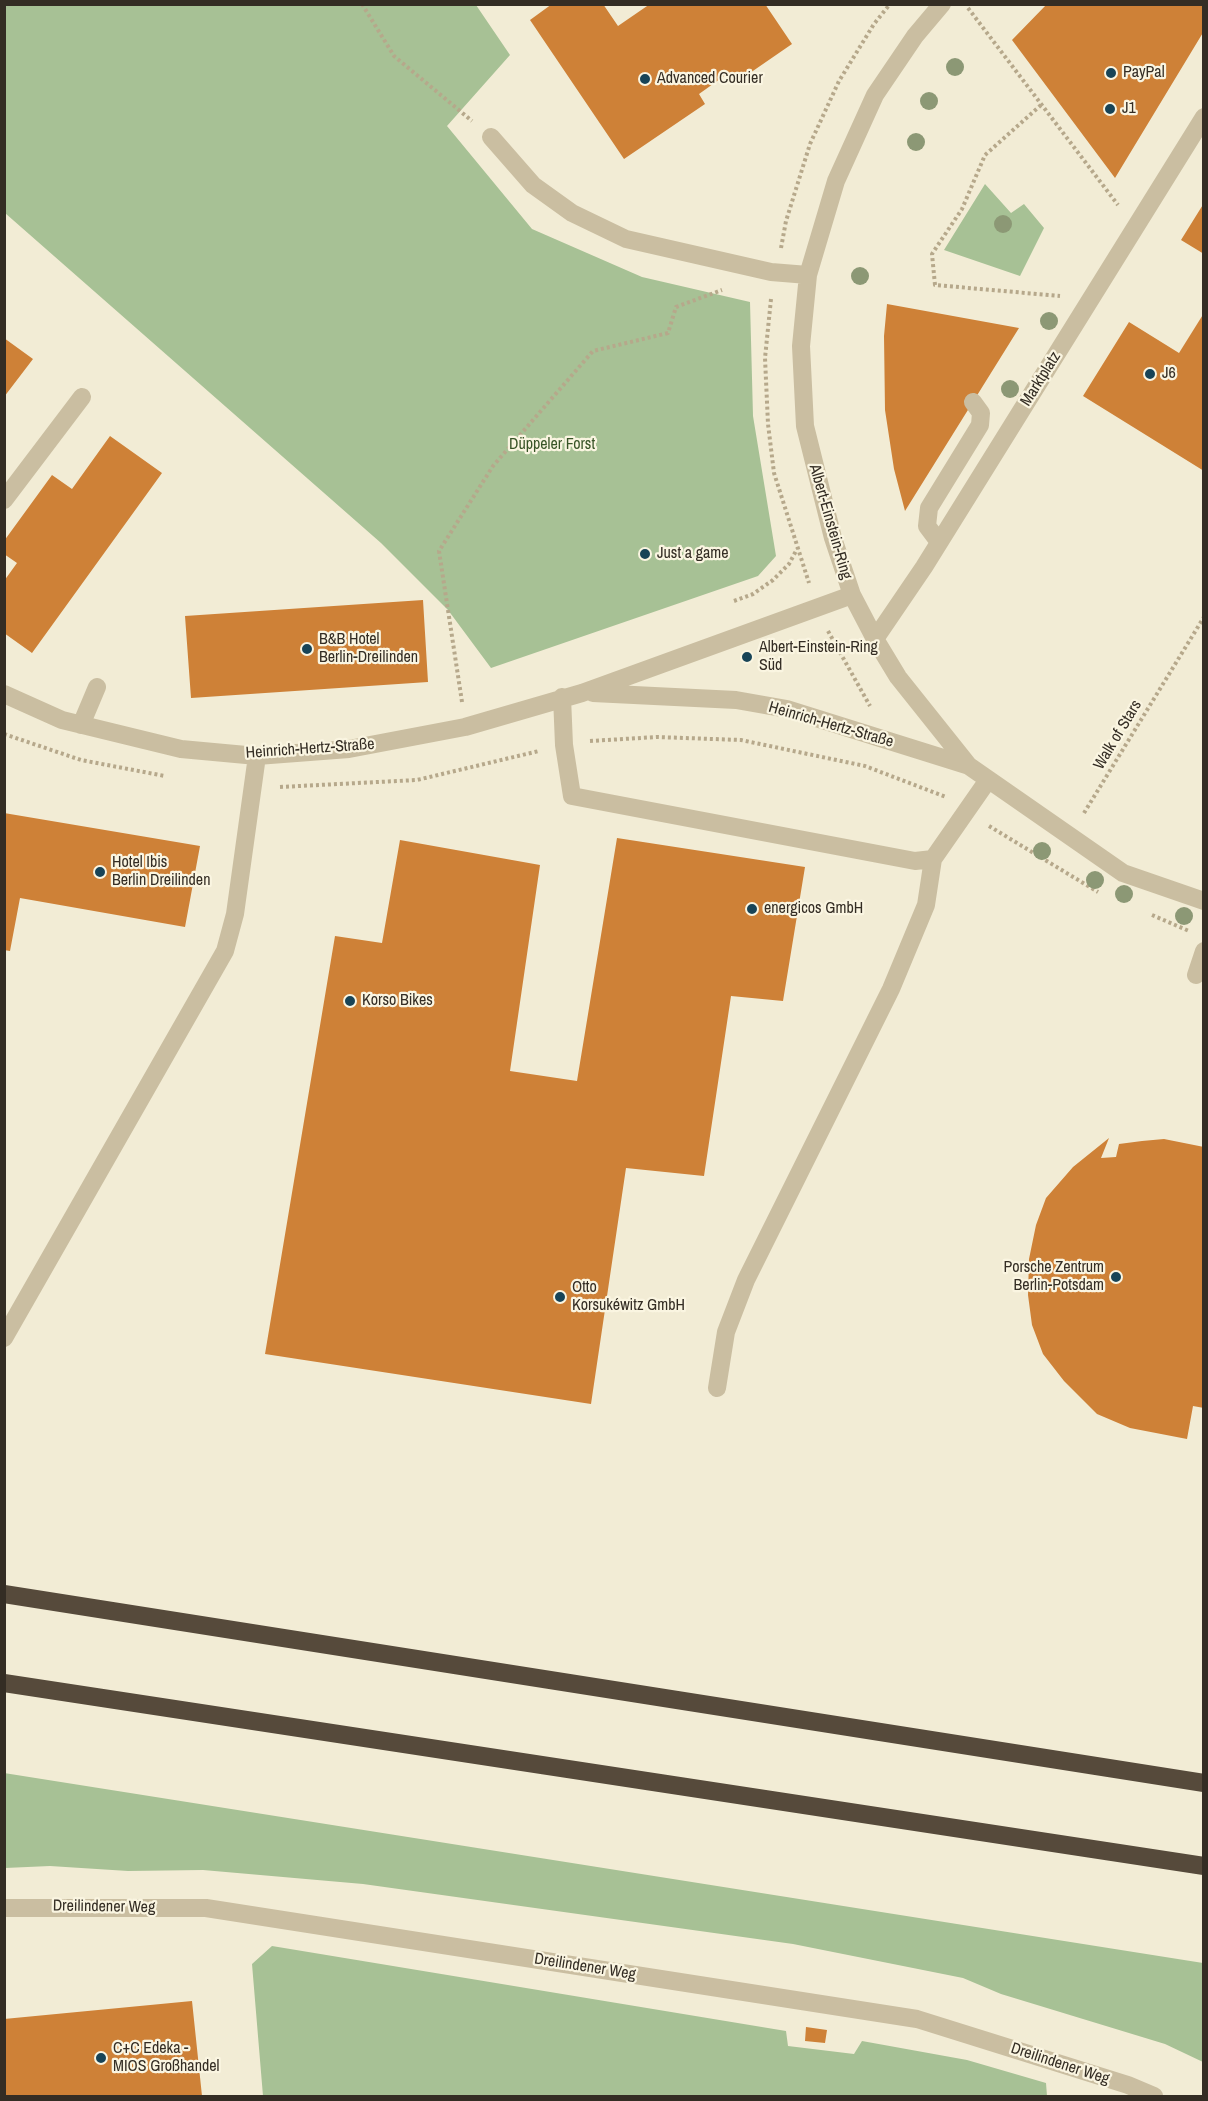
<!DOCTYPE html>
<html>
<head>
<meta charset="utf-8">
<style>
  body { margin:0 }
  #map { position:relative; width:1208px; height:2101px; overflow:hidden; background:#f2ecd5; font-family:"Archivo Narrow",sans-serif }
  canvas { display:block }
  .frame { position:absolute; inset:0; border:6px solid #342d24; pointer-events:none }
</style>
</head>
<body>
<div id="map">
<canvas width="1208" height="2101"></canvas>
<div class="frame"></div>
</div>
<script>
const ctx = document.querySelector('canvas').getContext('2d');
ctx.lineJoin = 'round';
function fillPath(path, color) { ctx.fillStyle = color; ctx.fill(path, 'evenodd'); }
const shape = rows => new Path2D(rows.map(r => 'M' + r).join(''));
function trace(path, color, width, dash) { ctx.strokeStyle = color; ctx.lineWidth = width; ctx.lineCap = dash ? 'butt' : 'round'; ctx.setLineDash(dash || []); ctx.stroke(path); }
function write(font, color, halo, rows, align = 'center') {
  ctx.font = font + ' "Archivo Narrow",sans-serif'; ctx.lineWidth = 4.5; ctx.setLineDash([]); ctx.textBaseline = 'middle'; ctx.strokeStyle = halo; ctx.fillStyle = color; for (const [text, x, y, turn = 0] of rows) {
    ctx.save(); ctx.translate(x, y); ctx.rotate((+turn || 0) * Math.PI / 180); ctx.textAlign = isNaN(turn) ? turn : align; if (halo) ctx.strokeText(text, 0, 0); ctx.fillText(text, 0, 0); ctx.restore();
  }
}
fillPath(shape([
  [5,4,476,5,510,55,447,126,532,229,642,277,750,302,753,416,776,556,758,576,491,668,448,610,381,543,5,213],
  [985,184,1011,213,1024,204,1044,228,1020,276,944,250],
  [4,1773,1203,1963,1203,2062,1165,2044,1001,1994,963,1978,793,1944,363,1884,203,1870,128,1871,50,1866,5,1868],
  [272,1946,786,2031,788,2046,854,2054,862,2041,967,2060,1046,2083,1047,2096,263,2096,252,1964]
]), '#a7c195');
fillPath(shape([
  [552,4,603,4,618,26,650,4,765,4,792,44,734,84,727,74,699,94,705,104,624,159,530,20],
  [1047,4,1204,4,1204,31,1115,178,1012,40],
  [1204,203,1204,254,1181,240],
  [887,304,1019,328,905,511,894,469,885,410,884,336],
  [1204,313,1204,471,1083,396,1129,322,1179,353],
  [4,338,33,359,4,397],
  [110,436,162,473,32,653,4,633,4,581,17,563,4,554,4,541,52,475,72,489],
  [423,600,428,682,191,698,185,616],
  [4,813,200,846,185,927,20,898,10,951,4,950],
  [617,838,805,867,783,1001,731,996,704,1176,626,1168,591,1404,265,1354,335,936,382,943,400,840,540,865,510,1071,577,1081],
  [1109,1138,1101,1158,1116,1157,1119,1144,1142,1141,1164,1139,1204,1147,1204,1408,1193,1406,1187,1439,1130,1428,1097,1414,1064,1381,1043,1354,1032,1325,1028,1295,1029,1259,1036,1225,1046,1198,1073,1167],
  [192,2001,202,2096,4,2096,4,2019],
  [806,2027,827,2030,825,2043,805,2041]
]), '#ce8137');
trace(shape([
  [362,4,394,56,472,121],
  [968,8,1118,205],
  [1041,105,985,155,962,209,932,254,935,285,1060,296],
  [781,248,786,221,810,144,839,81,874,24,890,4],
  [771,299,765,358,768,424,774,473,809,583],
  [734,601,753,594,773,580,789,564,797,549],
  [828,631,870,706],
  [796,647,834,644],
  [462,702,439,551,493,466,593,351,668,333,676,307,722,290],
  [4,734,81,760,165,776],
  [590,741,657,737,741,740,865,766,946,797],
  [280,787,417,780,539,751],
  [1084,813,1204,617],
  [989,826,1098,892],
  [1152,915,1189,931]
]), '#b6a88b', 4, [3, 3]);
trace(shape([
  [942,4,915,36,875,95,836,181,808,275,801,346,805,426,833,538,852,595,875,639,898,677,969,766,1123,873,1204,901],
  [491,137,533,185,572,213,626,239,771,272,808,275],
  [4,500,82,397],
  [939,542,927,526,929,508,980,425,981,413,973,402],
  [875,639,924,567,1204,117],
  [593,693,736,700,787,709,969,766],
  [4,694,62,720,181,749,257,756,349,749,465,727,582,693,852,595],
  [562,697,564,745,572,796,915,861,933,859],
  [81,725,97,687],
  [1196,975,1204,951],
  [4,1338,225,951,235,914,257,756],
  [717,1388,726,1332,746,1280,891,989,926,905,933,859,988,780],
  [4,1908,206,1908,917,2019,1128,2085,1154,2096]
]), '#cabea1', 18);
trace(shape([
  [4,1594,1204,1783],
  [4,1683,1204,1866]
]), '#564a3b', 18);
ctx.fillStyle = '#8c9875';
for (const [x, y] of [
  [955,67],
  [929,101],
  [916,142],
  [1003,224],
  [860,276],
  [1049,321],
  [1010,389],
  [1042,851],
  [1095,880],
  [1124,894],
  [1184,916]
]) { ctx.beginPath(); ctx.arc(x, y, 9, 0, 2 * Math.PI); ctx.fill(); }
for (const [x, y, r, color] of [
  [1111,73,6,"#184457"],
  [645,79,6,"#184457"],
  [1110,109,6,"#184457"],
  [1150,374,6,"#184457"],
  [645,554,6,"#184457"],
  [307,649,6,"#184457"],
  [747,657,6,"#184457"],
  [100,872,6,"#184457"],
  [752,909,6,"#184457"],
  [350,1001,6,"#184457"],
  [1116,1277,6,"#184457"],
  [560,1297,6,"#184457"],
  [101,2058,6,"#184457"]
]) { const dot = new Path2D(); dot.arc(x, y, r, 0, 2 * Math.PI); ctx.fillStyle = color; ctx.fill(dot); trace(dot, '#faf5e1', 2); }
write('16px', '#342d24', '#faf5e1', [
  ["PayPal",1123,73],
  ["Advanced Courier",657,79],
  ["J1",1122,109],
  ["J6",1162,374],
  ["Just a game",657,554],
  ["B&B Hotel",319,640],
  ["Berlin-Dreilinden",319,658],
  ["Albert-Einstein-Ring",759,648],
  ["Süd",759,666],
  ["Hotel Ibis",112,863],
  ["Berlin Dreilinden",112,881],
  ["energicos GmbH",764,909],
  ["Korso Bikes",362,1001],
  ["Porsche Zentrum",1104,1268,"right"],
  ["Berlin-Potsdam",1104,1286,"right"],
  ["Otto",572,1288],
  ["Korsukéwitz GmbH",572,1306],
  ["C+C Edeka -",113,2049],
  ["MIOS Großhandel",113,2067]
], 'left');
write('16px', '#342d24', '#faf5e1', [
  ["Marktplatz",1041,379,-58],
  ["Albert-Einstein-Ring",830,522,74],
  ["Heinrich-Hertz-Straße",831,725,16],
  ["Walk of Stars",1118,735,-59],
  ["Heinrich-Hertz-Straße",310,749,-4],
  ["Dreilindener Weg",104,1907,1],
  ["Dreilindener Weg",585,1967,9],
  ["Dreilindener Weg",1060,2064,18]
]);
write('16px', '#385427', '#faf5e1', [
  ["Düppeler Forst",552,445]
]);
</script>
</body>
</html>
